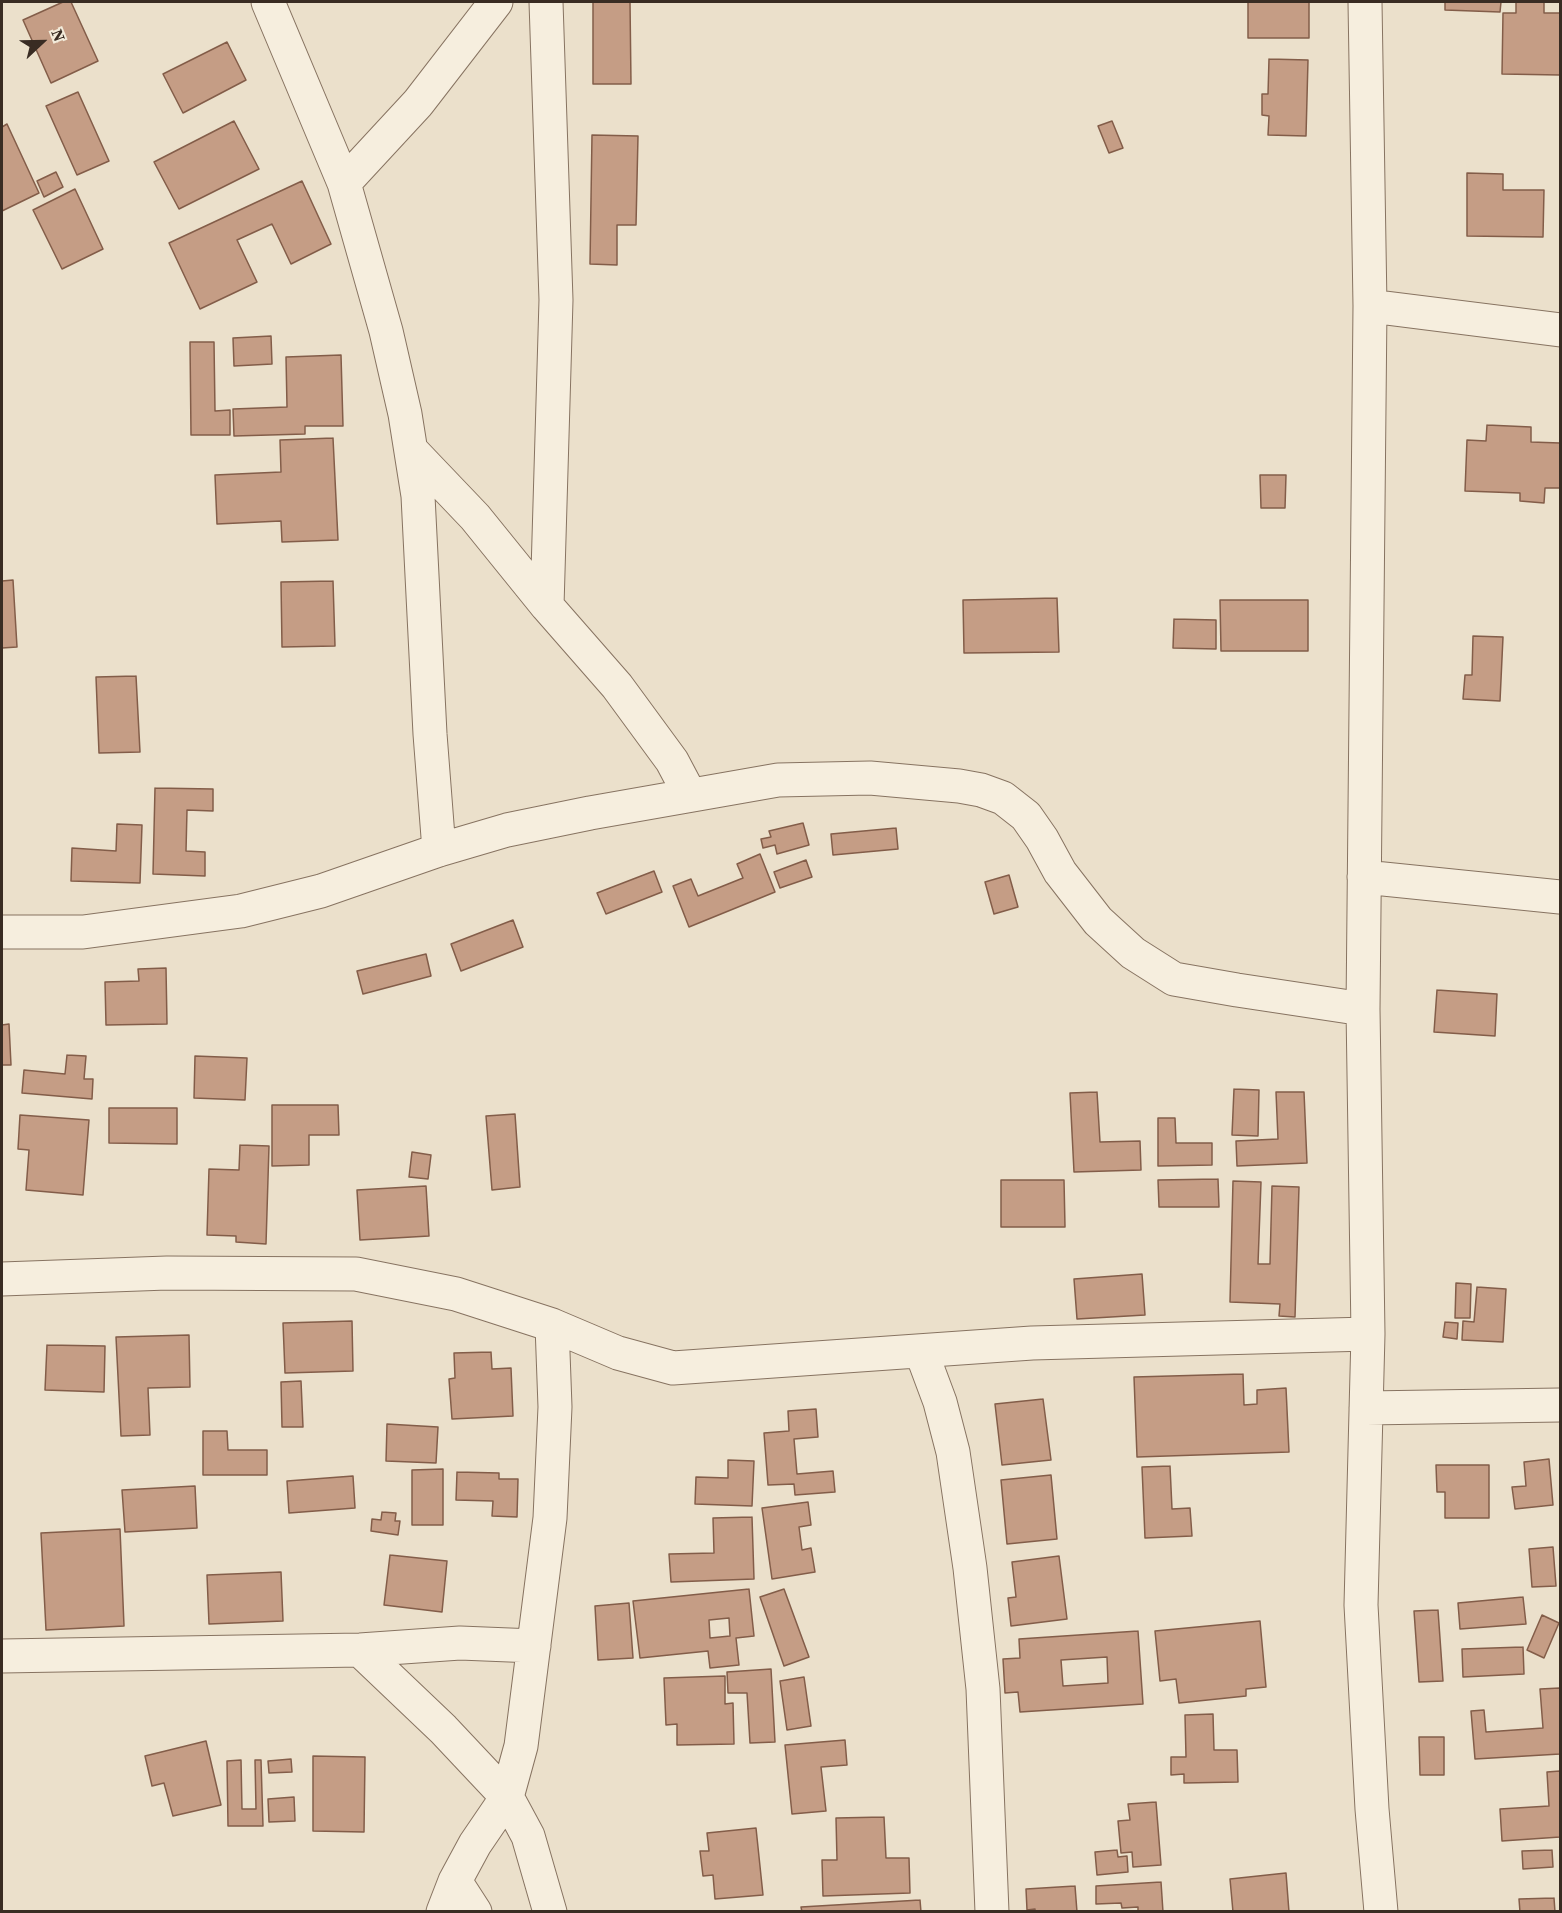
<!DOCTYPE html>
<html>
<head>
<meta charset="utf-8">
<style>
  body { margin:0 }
  #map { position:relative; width:1562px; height:1913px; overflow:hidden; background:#ebe0cb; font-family:"Source Serif 4",serif }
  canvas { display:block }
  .frame { position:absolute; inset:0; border:3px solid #392c23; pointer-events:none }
  .north { position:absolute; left:12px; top:12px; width:60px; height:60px; -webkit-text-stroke:4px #f3ebda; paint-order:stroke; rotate:68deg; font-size:16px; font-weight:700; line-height:24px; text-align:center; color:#392c23 }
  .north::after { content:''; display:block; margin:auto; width:21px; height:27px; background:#392c23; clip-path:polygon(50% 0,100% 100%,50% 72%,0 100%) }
</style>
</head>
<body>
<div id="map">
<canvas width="1562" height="1913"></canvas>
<div class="frame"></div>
<div class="north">N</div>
</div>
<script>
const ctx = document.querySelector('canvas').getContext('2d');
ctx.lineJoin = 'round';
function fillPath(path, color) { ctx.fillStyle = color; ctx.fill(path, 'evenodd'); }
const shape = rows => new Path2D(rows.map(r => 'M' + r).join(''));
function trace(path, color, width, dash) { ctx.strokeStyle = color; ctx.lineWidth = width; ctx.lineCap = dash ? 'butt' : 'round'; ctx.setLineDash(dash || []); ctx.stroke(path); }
const building = shape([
  [63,2,71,2,98,61,51,83,23,20,63,2],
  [593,2,630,2,631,84,593,84,593,2],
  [1248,2,1309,2,1309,38,1248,38,1248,2],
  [1445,2,1501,2,1500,12,1445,10,1445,2],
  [1516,2,1544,2,1544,13,1560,13,1560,75,1502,74,1503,13,1516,13,1516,2],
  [227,42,246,80,183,113,163,74,227,42],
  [1269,59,1308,60,1306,136,1268,135,1269,116,1262,115,1262,94,1268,94,1269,59],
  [78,92,109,161,77,175,46,106,78,92],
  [234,121,259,169,179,209,154,162,234,121],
  [1112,121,1123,148,1109,153,1098,126,1112,121],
  [7,124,39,193,2,211,2,127,7,124],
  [592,135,638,136,636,225,617,225,617,265,590,264,592,135],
  [56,172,63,187,44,197,37,181,56,172],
  [1467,173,1503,174,1503,190,1544,190,1543,237,1467,236,1467,173],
  [302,181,331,244,291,264,272,224,237,240,257,282,200,309,169,243,302,181],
  [75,189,103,249,62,269,33,210,75,189],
  [271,336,272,364,234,366,233,338,271,336],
  [190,342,214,342,215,411,230,410,230,435,191,435,190,342],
  [341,355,343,426,305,426,305,434,234,436,233,409,287,407,286,357,341,355],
  [1487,425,1531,427,1531,442,1560,443,1560,488,1545,488,1544,503,1520,501,1520,493,1465,491,1467,440,1486,441,1487,425],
  [333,438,338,540,282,542,281,521,217,524,215,475,281,472,280,440,333,438],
  [1260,475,1286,475,1285,508,1261,508,1260,475],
  [13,580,17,647,2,648,2,581,13,580],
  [333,581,335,646,282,647,281,582,333,581],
  [1057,598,1059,652,964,653,963,600,1057,598],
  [1220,600,1308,600,1308,651,1221,651,1220,600],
  [1174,619,1216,620,1216,649,1173,648,1174,619],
  [1473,636,1503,637,1500,701,1463,699,1465,675,1472,675,1473,636],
  [136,676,140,752,99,753,96,677,136,676],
  [155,788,213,789,213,811,187,810,186,851,205,852,205,876,153,874,155,788],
  [803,823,809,845,777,854,775,845,763,848,761,839,771,837,769,831,803,823],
  [117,824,142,825,140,883,71,881,72,848,116,851,117,824],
  [896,828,898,849,833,855,831,834,896,828],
  [760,854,775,892,689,927,673,886,691,879,698,896,743,878,737,864,760,854],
  [806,860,812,877,780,888,774,872,806,860],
  [654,871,662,892,606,914,597,893,654,871],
  [1009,875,1018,907,994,914,985,882,1009,875],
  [513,920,523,947,461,971,451,944,513,920],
  [426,954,431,976,363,994,357,971,426,954],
  [166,968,167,1024,106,1025,105,982,139,981,138,969,166,968],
  [1437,990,1497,994,1495,1036,1434,1032,1437,990],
  [9,1024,11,1065,2,1065,2,1025,9,1024],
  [67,1055,86,1056,84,1079,93,1079,92,1099,22,1093,24,1070,65,1074,67,1055],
  [195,1056,247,1058,245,1100,194,1098,195,1056],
  [1234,1089,1259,1090,1258,1136,1232,1135,1234,1089],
  [1097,1092,1100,1142,1140,1141,1141,1170,1074,1172,1070,1093,1097,1092],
  [1276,1092,1304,1092,1307,1163,1237,1166,1236,1141,1278,1139,1276,1092],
  [272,1105,338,1105,339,1135,309,1135,309,1165,272,1166,272,1105],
  [109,1108,177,1108,177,1144,109,1143,109,1108],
  [515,1114,520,1187,492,1190,486,1116,515,1114],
  [20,1115,89,1120,83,1195,26,1190,29,1150,18,1149,20,1115],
  [1158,1118,1175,1118,1176,1143,1212,1143,1212,1165,1158,1166,1158,1118],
  [240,1145,269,1146,266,1244,236,1242,236,1236,207,1235,209,1169,239,1170,240,1145],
  [412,1152,431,1155,428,1179,409,1177,412,1152],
  [1218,1179,1219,1207,1159,1207,1158,1180,1218,1179],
  [1001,1180,1064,1180,1065,1227,1001,1227,1001,1180],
  [1233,1181,1261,1182,1258,1264,1270,1264,1272,1186,1299,1187,1295,1317,1279,1316,1280,1304,1230,1302,1233,1181],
  [426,1186,429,1236,360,1240,357,1190,426,1186],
  [1142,1274,1145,1315,1077,1319,1074,1279,1142,1274],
  [1456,1283,1471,1284,1470,1318,1455,1318,1456,1283],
  [1477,1287,1506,1289,1503,1342,1462,1340,1463,1321,1474,1322,1477,1287],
  [352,1321,353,1371,285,1373,283,1323,352,1321],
  [1445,1322,1458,1323,1457,1339,1443,1337,1445,1322],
  [189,1335,190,1387,148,1388,150,1435,121,1436,116,1337,189,1335],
  [47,1345,105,1346,104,1392,45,1390,47,1345],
  [491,1352,492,1369,511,1368,513,1416,452,1419,449,1379,455,1378,454,1353,491,1352],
  [1243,1374,1244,1405,1257,1404,1257,1390,1286,1388,1289,1452,1137,1457,1134,1377,1243,1374],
  [301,1381,303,1427,282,1427,281,1382,301,1381],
  [1043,1399,1051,1460,1002,1465,995,1404,1043,1399],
  [816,1409,818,1437,794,1439,797,1474,833,1471,835,1492,795,1495,794,1484,768,1485,764,1433,789,1431,788,1411,816,1409],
  [387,1424,438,1427,436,1463,386,1461,387,1424],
  [203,1431,227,1431,228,1450,267,1450,267,1475,203,1475,203,1431],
  [1549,1459,1553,1505,1515,1509,1512,1487,1526,1486,1524,1462,1549,1459],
  [728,1460,754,1461,752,1506,695,1504,696,1477,728,1478,728,1460],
  [1436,1465,1489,1465,1489,1518,1445,1518,1445,1492,1437,1492,1436,1465],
  [1170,1466,1172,1509,1190,1508,1192,1536,1145,1538,1142,1467,1170,1466],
  [443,1469,443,1525,412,1525,412,1470,443,1469],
  [457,1472,499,1473,499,1479,518,1479,517,1517,492,1516,493,1501,456,1500,457,1472],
  [1051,1475,1057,1539,1007,1544,1001,1480,1051,1475],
  [353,1476,355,1508,289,1513,287,1481,353,1476],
  [195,1486,197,1528,125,1532,122,1490,195,1486],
  [808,1502,811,1525,799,1527,802,1550,811,1548,815,1572,772,1579,762,1508,808,1502],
  [382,1512,396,1513,395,1521,400,1521,398,1535,371,1531,372,1519,381,1520,382,1512],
  [752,1517,754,1579,671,1582,669,1554,714,1553,713,1518,752,1517],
  [120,1529,124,1626,46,1630,41,1533,120,1529],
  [1553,1547,1556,1586,1532,1587,1529,1549,1553,1547],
  [390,1555,447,1561,442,1612,384,1605,390,1555],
  [1059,1556,1067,1619,1011,1626,1008,1598,1016,1597,1012,1562,1059,1556],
  [281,1572,283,1621,209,1624,207,1575,281,1572],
  [749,1589,754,1636,736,1638,739,1665,710,1668,708,1651,640,1658,633,1601,749,1589],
  [729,1618,730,1636,710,1638,709,1620,729,1618],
  [784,1589,809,1657,784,1666,760,1597,784,1589],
  [1523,1597,1526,1624,1460,1629,1458,1603,1523,1597],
  [629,1603,633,1658,598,1660,595,1606,629,1603],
  [1438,1610,1443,1681,1419,1682,1414,1611,1438,1610],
  [1542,1615,1559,1623,1544,1658,1527,1650,1542,1615],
  [1260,1621,1266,1687,1246,1689,1246,1696,1179,1703,1176,1679,1160,1681,1155,1631,1260,1621],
  [1138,1631,1143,1704,1020,1712,1018,1692,1005,1693,1003,1659,1020,1658,1019,1639,1138,1631],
  [1107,1657,1108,1683,1063,1686,1061,1660,1107,1657],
  [1523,1647,1524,1674,1463,1677,1462,1649,1523,1647],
  [771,1669,775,1742,750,1743,747,1693,728,1693,727,1672,771,1669],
  [725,1676,725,1704,733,1703,734,1744,677,1745,677,1724,666,1725,664,1678,725,1676],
  [804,1677,811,1726,787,1730,780,1681,804,1677],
  [1560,1688,1560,1754,1475,1759,1471,1711,1484,1710,1486,1732,1543,1728,1540,1689,1560,1688],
  [1213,1714,1214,1750,1237,1750,1238,1782,1184,1783,1184,1774,1171,1775,1171,1757,1186,1757,1185,1715,1213,1714],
  [1419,1737,1444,1737,1444,1775,1420,1775,1419,1737],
  [845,1740,847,1765,821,1767,826,1811,792,1814,785,1745,845,1740],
  [206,1741,221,1805,173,1816,164,1783,152,1786,145,1756,206,1741],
  [313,1756,365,1757,364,1832,313,1831,313,1756],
  [291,1759,292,1772,269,1773,268,1761,291,1759],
  [241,1760,242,1809,256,1809,255,1760,261,1760,263,1826,228,1826,227,1761,241,1760],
  [1560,1771,1560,1837,1502,1841,1500,1809,1549,1806,1547,1772,1560,1771],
  [294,1797,295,1821,269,1822,268,1799,294,1797],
  [1156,1802,1161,1865,1133,1867,1132,1852,1121,1853,1118,1821,1130,1820,1128,1804,1156,1802],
  [884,1817,886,1858,909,1858,910,1893,823,1896,822,1860,837,1860,836,1818,884,1817],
  [756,1828,763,1895,715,1899,713,1875,703,1876,700,1851,709,1851,707,1833,756,1828],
  [1117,1850,1118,1857,1127,1856,1128,1872,1097,1875,1095,1852,1117,1850],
  [1552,1850,1553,1867,1523,1869,1522,1851,1552,1850],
  [1286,1873,1289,1912,1233,1912,1230,1879,1286,1873],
  [1161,1882,1163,1912,1138,1912,1138,1907,1122,1908,1121,1903,1096,1904,1096,1886,1161,1882],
  [1075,1886,1077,1912,1035,1912,1035,1909,1027,1910,1026,1889,1075,1886],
  [1554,1898,1555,1912,1520,1912,1519,1899,1554,1898],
  [920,1900,921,1912,802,1912,801,1907,920,1900]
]);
fillPath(building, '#c59d85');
trace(building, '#835d49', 1.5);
const minor = shape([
  [268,2,344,183,386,331,405,414,418,496,430,734,439,850],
  [546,2,556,300,547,606],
  [1365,2,1370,306,1363,1009,1368,1334,1361,1605,1372,1809,1381,1912],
  [344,183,418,103,496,2],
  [1370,306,1560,330],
  [412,451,475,517,547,606,617,686,672,761,690,795],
  [1364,877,1560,897],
  [2,932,83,932,241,911,321,891,439,850,507,830,590,813,778,780,870,778,959,786,981,790,1003,798,1026,816,1042,839,1060,872,1098,921,1133,953,1174,979,1237,990,1363,1009],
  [2,1279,167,1273,356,1274,456,1294,552,1325,618,1353,673,1368,1032,1343,1368,1334],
  [921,1351,940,1402,953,1452,970,1568,983,1689,992,1912],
  [1366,1408,1560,1405],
  [360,1650,443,1729,507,1797,528,1836,550,1912],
  [2,1656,360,1650,460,1643,534,1646],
  [455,1881,475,1912],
  [443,1912,455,1881,475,1844,507,1797,521,1746,550,1518,555,1407,552,1325]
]);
trace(minor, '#877361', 35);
trace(minor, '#f6eede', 33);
</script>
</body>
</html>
